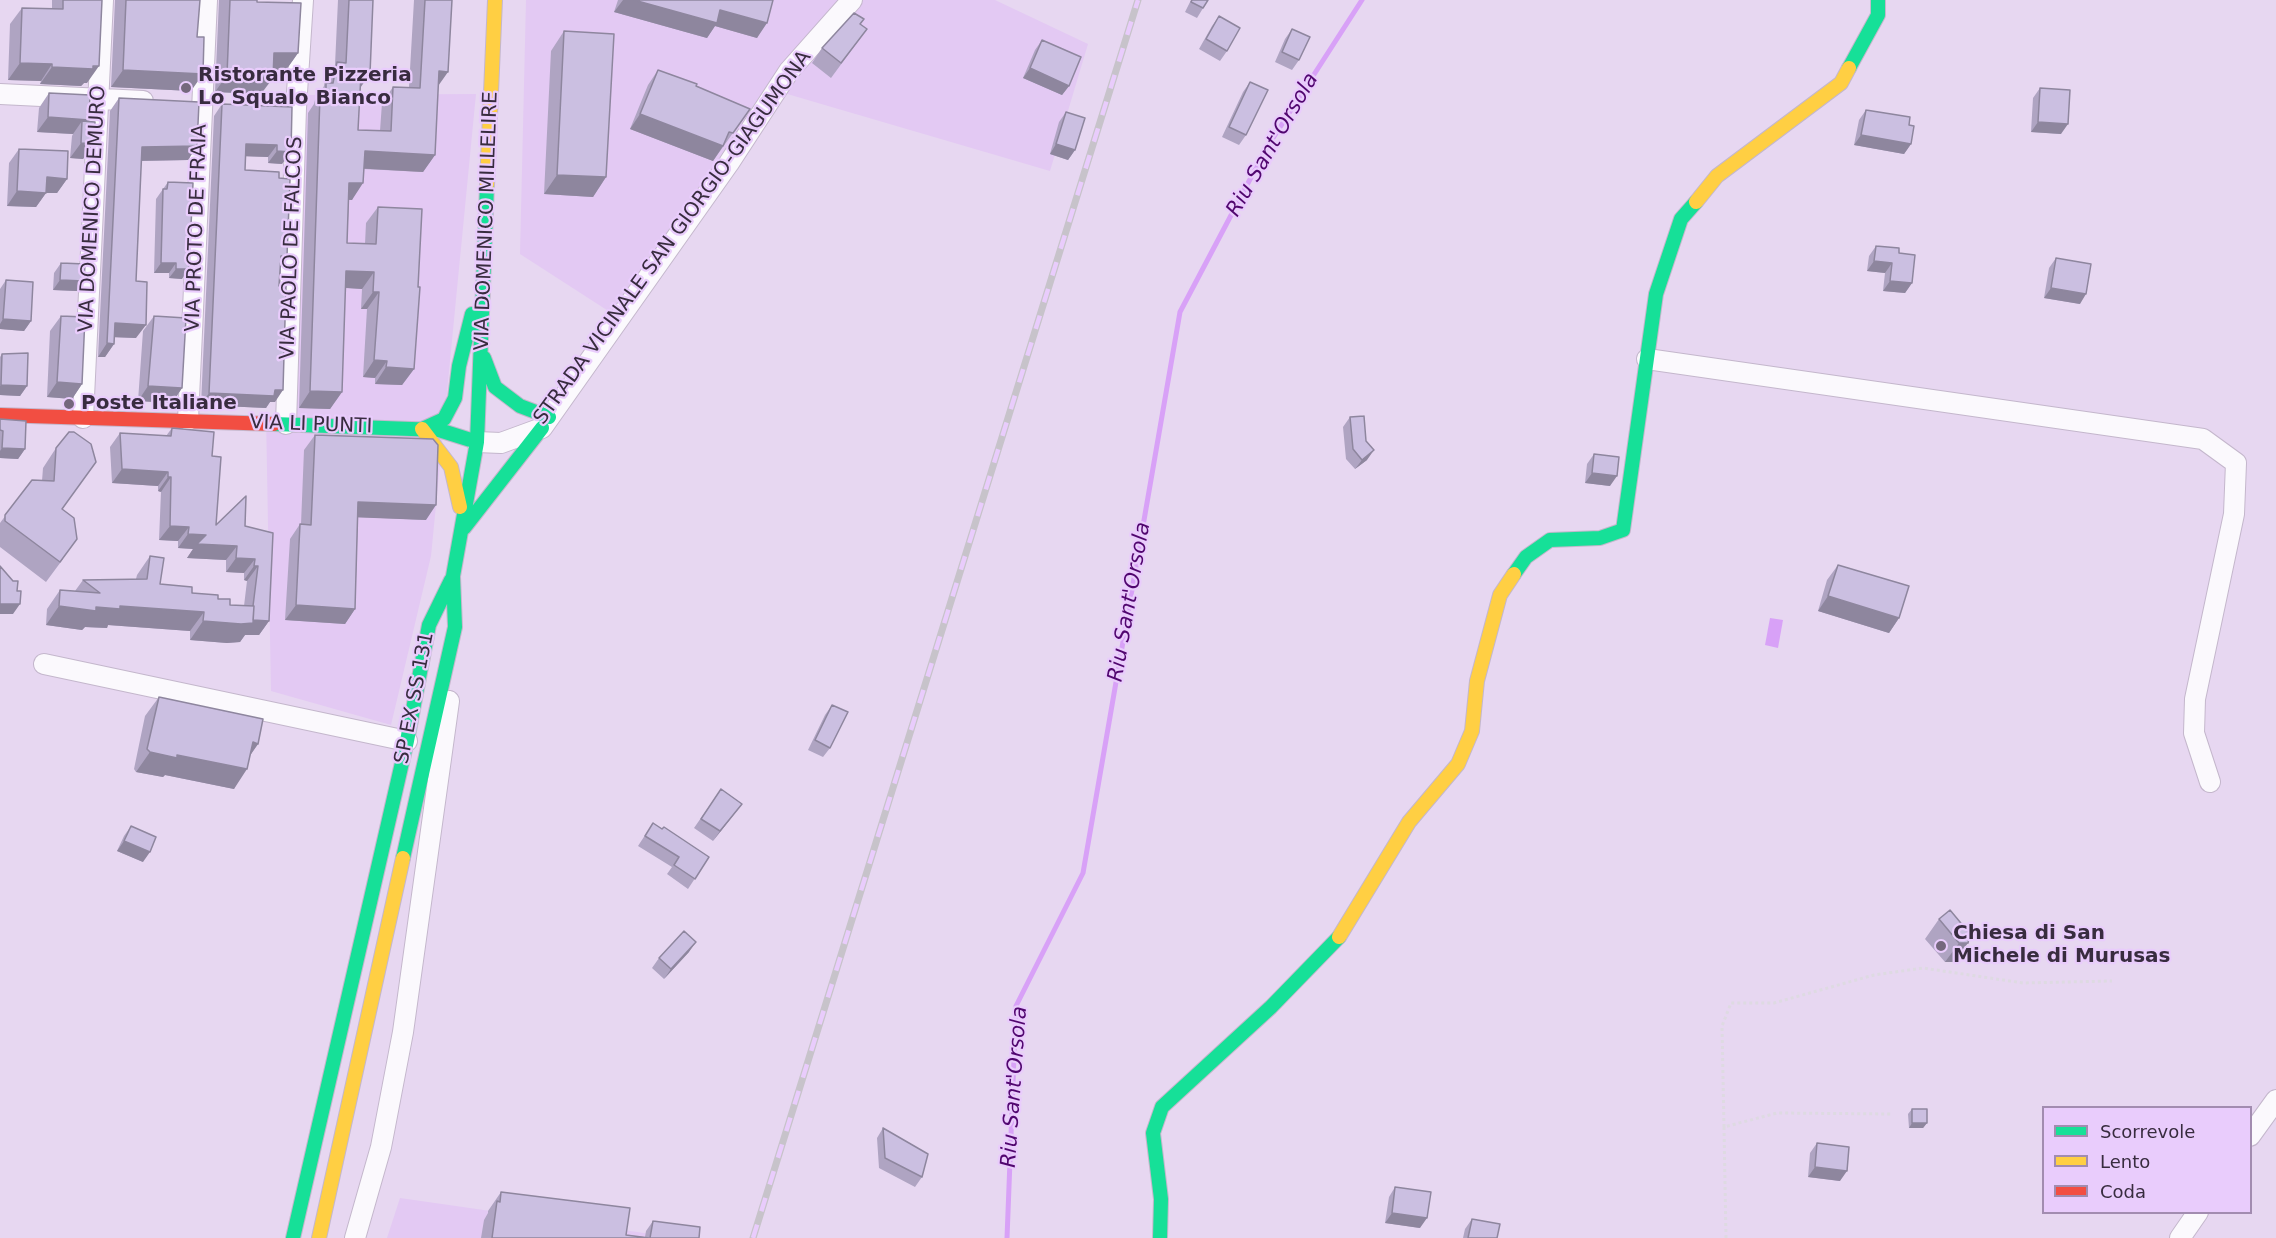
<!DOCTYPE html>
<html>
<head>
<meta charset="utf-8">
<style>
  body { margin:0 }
  #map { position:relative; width:2276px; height:1238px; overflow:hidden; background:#e7d7f1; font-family:"DejaVu Sans",sans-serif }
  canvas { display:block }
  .legend { position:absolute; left:2042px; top:1106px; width:210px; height:108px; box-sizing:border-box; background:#e9ccfc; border:2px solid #a28cb0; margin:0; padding:8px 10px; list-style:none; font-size:18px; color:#382c3f }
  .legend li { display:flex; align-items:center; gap:12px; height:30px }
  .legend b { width:30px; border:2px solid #a28cb0 }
</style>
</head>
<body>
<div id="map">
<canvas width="2276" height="1238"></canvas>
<ul class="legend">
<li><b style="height:8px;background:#16e098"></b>Scorrevole</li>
<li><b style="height:8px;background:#ffcf43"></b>Lento</li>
<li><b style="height:8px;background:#f24e42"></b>Coda</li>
</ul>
</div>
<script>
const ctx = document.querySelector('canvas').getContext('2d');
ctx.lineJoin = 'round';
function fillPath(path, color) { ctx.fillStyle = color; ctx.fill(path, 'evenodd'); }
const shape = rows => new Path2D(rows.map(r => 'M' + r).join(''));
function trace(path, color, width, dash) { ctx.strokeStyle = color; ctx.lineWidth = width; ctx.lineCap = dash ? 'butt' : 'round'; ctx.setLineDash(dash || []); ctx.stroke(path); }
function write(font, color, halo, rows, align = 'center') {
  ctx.font = font + ' "DejaVu Sans",sans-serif'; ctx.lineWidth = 4.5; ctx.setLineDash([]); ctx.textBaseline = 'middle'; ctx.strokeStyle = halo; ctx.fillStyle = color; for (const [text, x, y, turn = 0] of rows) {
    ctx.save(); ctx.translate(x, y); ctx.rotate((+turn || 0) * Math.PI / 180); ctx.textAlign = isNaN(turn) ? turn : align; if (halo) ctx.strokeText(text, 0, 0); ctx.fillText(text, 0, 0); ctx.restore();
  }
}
fillPath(shape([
  [526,0,995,0,1088,44,1050,171,777,91,613,314,520,254],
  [476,94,431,556,391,725,271,691,266,415,294,418,303,95],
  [400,1198,679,1238,387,1238]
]), '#e3c9f3');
fillPath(shape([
  [1770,618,1783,620,1778,648,1765,645]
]), '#d8a1f7');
trace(shape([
  [1007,1238,1016,1006,1083,873,1180,312,1266,149,1362,0]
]), '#d8a1f7', 5);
const street = shape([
  [0,94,143,101],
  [1647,359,2203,439,2236,463,2234,514,2195,699,2194,733,2210,782],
  [83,418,103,0],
  [188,420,207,0],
  [286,424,296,108,303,0],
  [477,442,501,443,542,428,729,163,789,71,852,0],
  [44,664,407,741],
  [2250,1136,2276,1100],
  [355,1238,381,1147,403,1032,449,701],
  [2180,1238,2198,1212]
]);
const fast = shape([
  [1849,68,1878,15,1878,0],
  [484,358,495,387,520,406,549,417],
  [274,424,439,430,477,442],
  [422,429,444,419,455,398,459,366,472,314],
  [464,528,542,428],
  [1514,574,1526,557,1550,540,1600,538,1623,530,1656,294,1681,219,1696,202],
  [403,858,455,627,453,576,477,442,487,185],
  [293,1238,407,741,429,625,451,580],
  [1160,1238,1161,1199,1153,1133,1162,1107,1271,1007,1339,937]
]);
const slow = shape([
  [487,185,495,0],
  [1696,202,1717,176,1841,83,1849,68],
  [422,429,451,467,460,507],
  [1339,937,1409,822,1458,764,1472,731,1477,681,1500,595,1514,574],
  [319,1238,403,858]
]);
const jam = shape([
  [0,415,274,424]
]);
trace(street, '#c4b7cc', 22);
trace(fast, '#c4b7cc', 16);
trace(slow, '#c4b7cc', 16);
trace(jam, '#c4b7cc', 16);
trace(shape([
  [1724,1127,1722,1026,1731,1003,1774,1003,1874,975,1923,968,2023,983,2112,981],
  [1726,1238,1724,1127,1777,1113,1892,1114]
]), '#dedae2', 3, [3, 3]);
trace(street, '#fbf9fd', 20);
trace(fast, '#16e098', 14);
trace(slow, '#ffcf43', 14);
trace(jam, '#f24e42', 14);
const rail = shape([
  [753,1238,1138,0]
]);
trace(rail, '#c7c3ca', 7);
trace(rail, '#e9ccfc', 4.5, [14]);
fillPath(shape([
  [52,0,102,0,87,83,84,83,81,86,40,84,41,81,8,80,10,24,22,8,52,8],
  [115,0,200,0,191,91,111,87],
  [219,0,257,0,257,2,298,53,286,70,273,70,261,94,215,92],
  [338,0,373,0,360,88,358,130,380,131,382,103,393,87,409,87,414,0,452,0,438,86,435,155,423,172,364,169,352,200,349,200,347,243,365,244,366,223,378,207,414,369,402,385,375,384,375,378,363,377,367,309,361,309,362,289,345,288,342,392,330,409,299,408,308,113,314,104,315,100,324,86,325,79,335,65],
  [618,0,773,0,757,38,715,26,707,38,614,12],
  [1191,0,1208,0,1197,18,1185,12],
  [1219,16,1227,51,1220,61,1199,49,1212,26],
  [867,29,831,78,812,63,822,48],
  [1292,29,1299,60,1292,70,1275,62,1285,39],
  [564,31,606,177,593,197,544,194,551,51],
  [1042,40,1069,86,1062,95,1023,78,1035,50],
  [658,70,750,109,713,161,630,129,648,85],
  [1250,82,1246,135,1239,145,1222,137,1243,92],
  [2040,88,2061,134,2031,132,2033,98],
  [49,93,89,120,87,121,94,144,83,159,70,158,72,136,73,134,37,132,39,108],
  [119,98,197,146,188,160,141,161,136,281,136,338,115,337,114,344,105,357,98,357,110,111],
  [222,104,292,107,282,164,268,163,268,157,245,156,245,170,279,178,281,266,275,402,270,402,266,408,201,405,214,116],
  [1866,110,1909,125,1911,144,1904,154,1854,145,1859,120],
  [1066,112,1075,150,1068,160,1050,154,1059,122],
  [19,149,67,179,57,193,46,193,36,207,7,206,9,163],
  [168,182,182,279,169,278,169,273,154,273,156,199],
  [1876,246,1899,253,1912,283,1905,293,1883,291,1885,273,1867,271,1869,256],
  [2056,258,2080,304,2044,298,2049,268],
  [61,263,84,281,77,291,53,290,54,273],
  [6,280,31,321,24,331,0,329,0,289],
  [61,316,82,384,72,399,47,397,50,331],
  [154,316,182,388,172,403,138,401,143,331],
  [2,354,27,386,20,396,0,395,0,357],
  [1350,417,1367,460,1355,469,1346,459,1343,427],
  [0,419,25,449,18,459,0,458],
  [172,428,212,456,216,525,245,526,273,533,269,621,259,635,245,635,240,642,227,643,190,640,190,631,108,625,107,628,85,627,82,630,46,625,47,609,60,590,75,591,83,580,136,579,137,575,150,556,160,584,218,599,230,605,244,606,247,581,244,580,244,573,226,572,226,560,187,558,193,549,178,548,178,541,159,540,161,492,158,491,158,486,112,483,110,447,120,433,166,436],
  [315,435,426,520,358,517,355,609,345,624,285,620,290,539,300,524,301,524,304,450],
  [56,448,62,509,63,559,46,582,0,547,0,523,32,480,42,481,43,468],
  [1594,454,1610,486,1585,483,1587,464],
  [1838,565,1899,618,1889,633,1818,611,1827,580],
  [159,697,258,744,250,755,234,789,165,775,163,777,136,772,134,769,145,716],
  [832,705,830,748,823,757,808,750,825,715],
  [721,789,742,804,713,841,694,828],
  [653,823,709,857,688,889,667,874,672,867,638,846],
  [131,826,143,862,117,851,124,836],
  [1939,919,1970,934,1954,962,1945,962,1925,939],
  [689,952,664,979,652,968,659,958],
  [1912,1109,1927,1123,1923,1128,1909,1128,1908,1114],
  [883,1128,922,1177,915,1187,879,1168,877,1138],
  [1817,1143,1840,1181,1808,1177,1810,1153],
  [1395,1187,1420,1228,1385,1223,1389,1197],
  [501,1192,626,1235,645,1237,646,1231,653,1221,699,1238,481,1238,484,1220,488,1213,488,1211],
  [1472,1219,1497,1238,1463,1238,1465,1229]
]), '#afa4c2');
fillPath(shape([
  [623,0,634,0,720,10,767,23,757,38,715,26,707,38,614,12],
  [274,53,298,53,286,70,262,70],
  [20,63,52,64,41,81,8,80],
  [99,66,87,83,84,83,81,86,40,84,52,67],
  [1030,68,1069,86,1062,95,1023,78],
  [123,70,203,74,191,91,111,87],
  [439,71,448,72,436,89],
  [361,74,370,74,358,91],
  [227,75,273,78,261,94,215,92],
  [640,114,723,146,713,161,630,129],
  [48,117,89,120,82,130,82,121,73,134,37,132],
  [2038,122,2068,124,2061,134,2031,132],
  [1861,135,1911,144,1904,154,1854,145],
  [81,143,94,144,83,159,70,158],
  [246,144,277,145,268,157,237,156],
  [1056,144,1075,150,1068,160,1050,154],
  [197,146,188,160,132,161,142,147],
  [277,151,291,152,282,164,268,163],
  [365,151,435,155,423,172,353,168],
  [557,175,606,177,593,197,544,194],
  [47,177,67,179,57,193,46,193,36,207,7,206,17,191],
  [349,183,363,183,352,200,338,199],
  [281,256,287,256,279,268],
  [1874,261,1892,263,1885,273,1867,271],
  [161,263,176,263,169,273,154,273],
  [176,269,189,269,182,279,169,278],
  [346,271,374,272,362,289,334,287],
  [60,280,84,281,77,291,53,290],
  [1890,281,1912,283,1905,293,1883,291],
  [2051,288,2086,294,2080,304,2044,298],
  [373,292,379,292,367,309,361,309],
  [3,319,31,321,24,331,0,329,0,324],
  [115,323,146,325,136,338,108,337],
  [107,343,114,344,105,357,98,357],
  [374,360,387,361,375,378,363,377],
  [386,367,414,369,402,385,375,384],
  [57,382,82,384,72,399,47,397],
  [1,385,27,386,20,396,0,395,0,386],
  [148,386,182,388,172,403,138,401],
  [275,390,283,390,275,402,270,402,266,408,201,405,209,393],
  [310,391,342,392,330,409,299,408],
  [2,448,25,449,18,459,0,458,0,451],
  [1374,450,1367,460,1355,469,1362,460],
  [122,469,168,472,158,486,112,483],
  [1592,473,1617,476,1610,486,1585,483],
  [168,477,171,477,161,492,158,491],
  [358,502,436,505,426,520,348,517],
  [170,526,189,527,178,541,159,540],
  [188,534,206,535,237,546,226,560,187,558,193,549,178,548],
  [236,558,255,559,244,573,226,572],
  [254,566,258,566,247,581,244,580],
  [1828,596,1899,618,1889,633,1818,611],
  [0,604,20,604,13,614,0,614],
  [296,605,355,609,345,624,285,620],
  [59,606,96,607,120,606,204,612,190,631,108,625,107,628,85,627,82,630,46,625],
  [251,620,269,621,259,635,245,635,240,642,227,643,190,640,203,621],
  [253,742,258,744,245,763],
  [150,752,177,755,247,769,234,789,165,775,163,777,136,772],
  [742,804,735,813,713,841,720,831],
  [124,841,150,852,143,862,117,851],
  [696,942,689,952,664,979,671,969],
  [1959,943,1968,943,1954,962,1945,962],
  [1912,1123,1927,1123,1923,1128,1909,1128],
  [1815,1167,1847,1171,1840,1181,1808,1177],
  [1392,1213,1427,1218,1420,1228,1385,1223]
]), '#8e869e');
const building = shape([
  [63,0,102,0,99,66,93,66,93,69,52,67,52,64,20,63,22,8,63,9,63,0],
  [126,0,200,0,197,37,204,37,203,74,123,70,126,0],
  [230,0,257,0,257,2,301,3,298,53,274,53,273,78,227,75,230,0],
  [349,0,373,0,370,74,361,74,358,130,391,131,393,87,420,88,425,0,452,0,448,72,439,71,435,155,365,151,363,183,349,183,347,243,376,244,378,207,422,209,418,287,420,287,414,369,386,367,387,361,374,360,379,292,373,292,374,272,346,271,342,392,310,391,320,96,326,97,326,83,333,83,337,62,346,63,349,0],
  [634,0,773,0,767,23,720,10,717,23,634,0],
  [1192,0,1208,0,1203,8,1191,2,1192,0],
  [854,13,864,19,860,24,867,29,841,63,822,48,854,13],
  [1219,16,1240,28,1227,51,1206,39,1219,16],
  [1292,29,1310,37,1299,60,1282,52,1292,29],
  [564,31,614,34,606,177,557,175,564,31],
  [1042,40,1081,57,1069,86,1030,68,1042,40],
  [658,70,697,84,696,86,750,109,733,133,729,132,723,146,640,114,658,70],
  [1250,82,1268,90,1246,135,1229,127,1250,82],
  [2040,88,2070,90,2068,124,2038,122,2040,88],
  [49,93,90,95,89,120,48,117,49,93],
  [119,98,199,102,197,146,142,147,136,281,147,282,146,325,115,323,114,344,107,343,119,98],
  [222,104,292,107,291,152,277,151,277,145,246,144,245,170,279,172,279,178,290,179,287,256,281,256,279,286,286,286,283,390,275,390,274,396,209,393,222,104],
  [1866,110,1910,117,1909,125,1914,126,1911,144,1861,135,1866,110],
  [1066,112,1085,118,1075,150,1056,144,1066,112],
  [82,121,95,122,94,144,81,143,82,121],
  [19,149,68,151,67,179,47,177,46,193,17,191,19,149],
  [168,182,193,183,189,269,176,269,176,263,161,263,163,189,167,189,168,182],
  [1876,246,1899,248,1899,253,1915,255,1912,283,1890,281,1892,263,1874,261,1876,246],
  [2056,258,2091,264,2086,294,2051,288,2056,258],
  [61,263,85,264,84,281,60,280,61,263],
  [6,280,33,282,31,321,3,319,6,280],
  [61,316,85,317,82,384,57,382,61,316],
  [154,316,186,318,182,388,148,386,154,316],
  [28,353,27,386,1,385,2,354,28,353],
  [1364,416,1366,441,1374,450,1362,460,1353,449,1350,417,1364,416],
  [0,419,26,421,25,449,2,448,3,431,0,430,0,419],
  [172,428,214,432,212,456,221,457,216,525,246,496,245,526,273,533,269,621,253,620,254,606,253,606,258,566,254,566,255,559,236,558,237,546,197,544,206,535,188,534,189,527,170,526,171,477,168,477,168,472,122,469,120,433,171,436,172,428],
  [69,432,74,432,91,444,96,462,62,509,74,518,77,539,60,562,5,521,5,515,32,480,54,481,56,448,69,432],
  [315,435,433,439,438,445,436,505,358,502,355,609,296,605,300,524,311,525,315,435],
  [1594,454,1619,457,1617,476,1592,473,1594,454],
  [150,556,164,558,160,584,192,587,192,593,218,595,218,599,230,599,230,605,254,606,253,623,241,624,203,621,204,612,120,606,120,609,96,607,96,611,59,606,60,590,100,593,83,580,147,579,150,556],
  [1838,565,1909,586,1899,618,1828,596,1838,565],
  [0,566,13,581,18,581,17,591,21,591,20,604,0,604,0,566],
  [159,697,263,719,258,744,253,742,247,769,177,755,177,758,150,752,147,749,159,697],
  [832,705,848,712,830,748,815,740,832,705],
  [721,789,742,804,720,831,701,819,721,789],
  [653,823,662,829,664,827,709,857,695,879,674,865,679,857,645,836,653,823],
  [131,826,156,837,150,852,124,841,131,826],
  [1950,910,1970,934,1968,943,1959,943,1939,919,1950,910],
  [684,931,696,942,671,969,659,958,684,931],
  [1912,1109,1927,1109,1927,1123,1912,1123,1912,1109],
  [883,1128,928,1154,922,1177,885,1158,883,1128],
  [1817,1143,1849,1147,1847,1171,1815,1167,1817,1143],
  [1395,1187,1431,1192,1427,1218,1392,1213,1395,1187],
  [501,1192,630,1208,626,1235,649,1238,492,1238,497,1201,500,1202,501,1192],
  [1472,1219,1500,1224,1497,1238,1468,1238,1472,1219],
  [653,1221,700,1227,699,1238,650,1238,653,1221]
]);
fillPath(building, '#cbbfe1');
trace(building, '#8e869e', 1.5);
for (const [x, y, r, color] of [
  [186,88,6,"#75687d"],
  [69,404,6,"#75687d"],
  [1941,946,6,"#75687d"]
]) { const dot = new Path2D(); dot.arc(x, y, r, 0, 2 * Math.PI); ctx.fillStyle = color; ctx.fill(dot); trace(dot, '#e9ccfc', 2); }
write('bold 20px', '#382c3f', '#e9ccfc', [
  ["Ristorante Pizzeria",198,76],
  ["Lo Squalo Bianco",198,99],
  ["Poste Italiane",81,404],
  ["Chiesa di San",1953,934],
  ["Michele di Murusas",1953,957]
], 'left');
write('20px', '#382c3f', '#e9ccfc', [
  ["VIA DOMENICO DEMURO",93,209,-87],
  ["VIA DOMENICO MILLELIRE",487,221,-88],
  ["VIA PROTO DE FRAIA",197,228,-88],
  ["STRADA VICINALE SAN GIORGIO-GIAGUMONA",673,238,-54],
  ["VIA PAOLO DE FALCOS",292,248,-88],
  ["VIA LI PUNTI",311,425,2],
  ["SP EX SS 131",415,698,-79]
]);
write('italic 21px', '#51066f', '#e9ccfc', [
  ["Riu Sant'Orsola",1273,145,-60],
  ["Riu Sant'Orsola",1130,602,-80],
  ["Riu Sant'Orsola",1015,1087,-86]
]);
</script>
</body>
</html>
